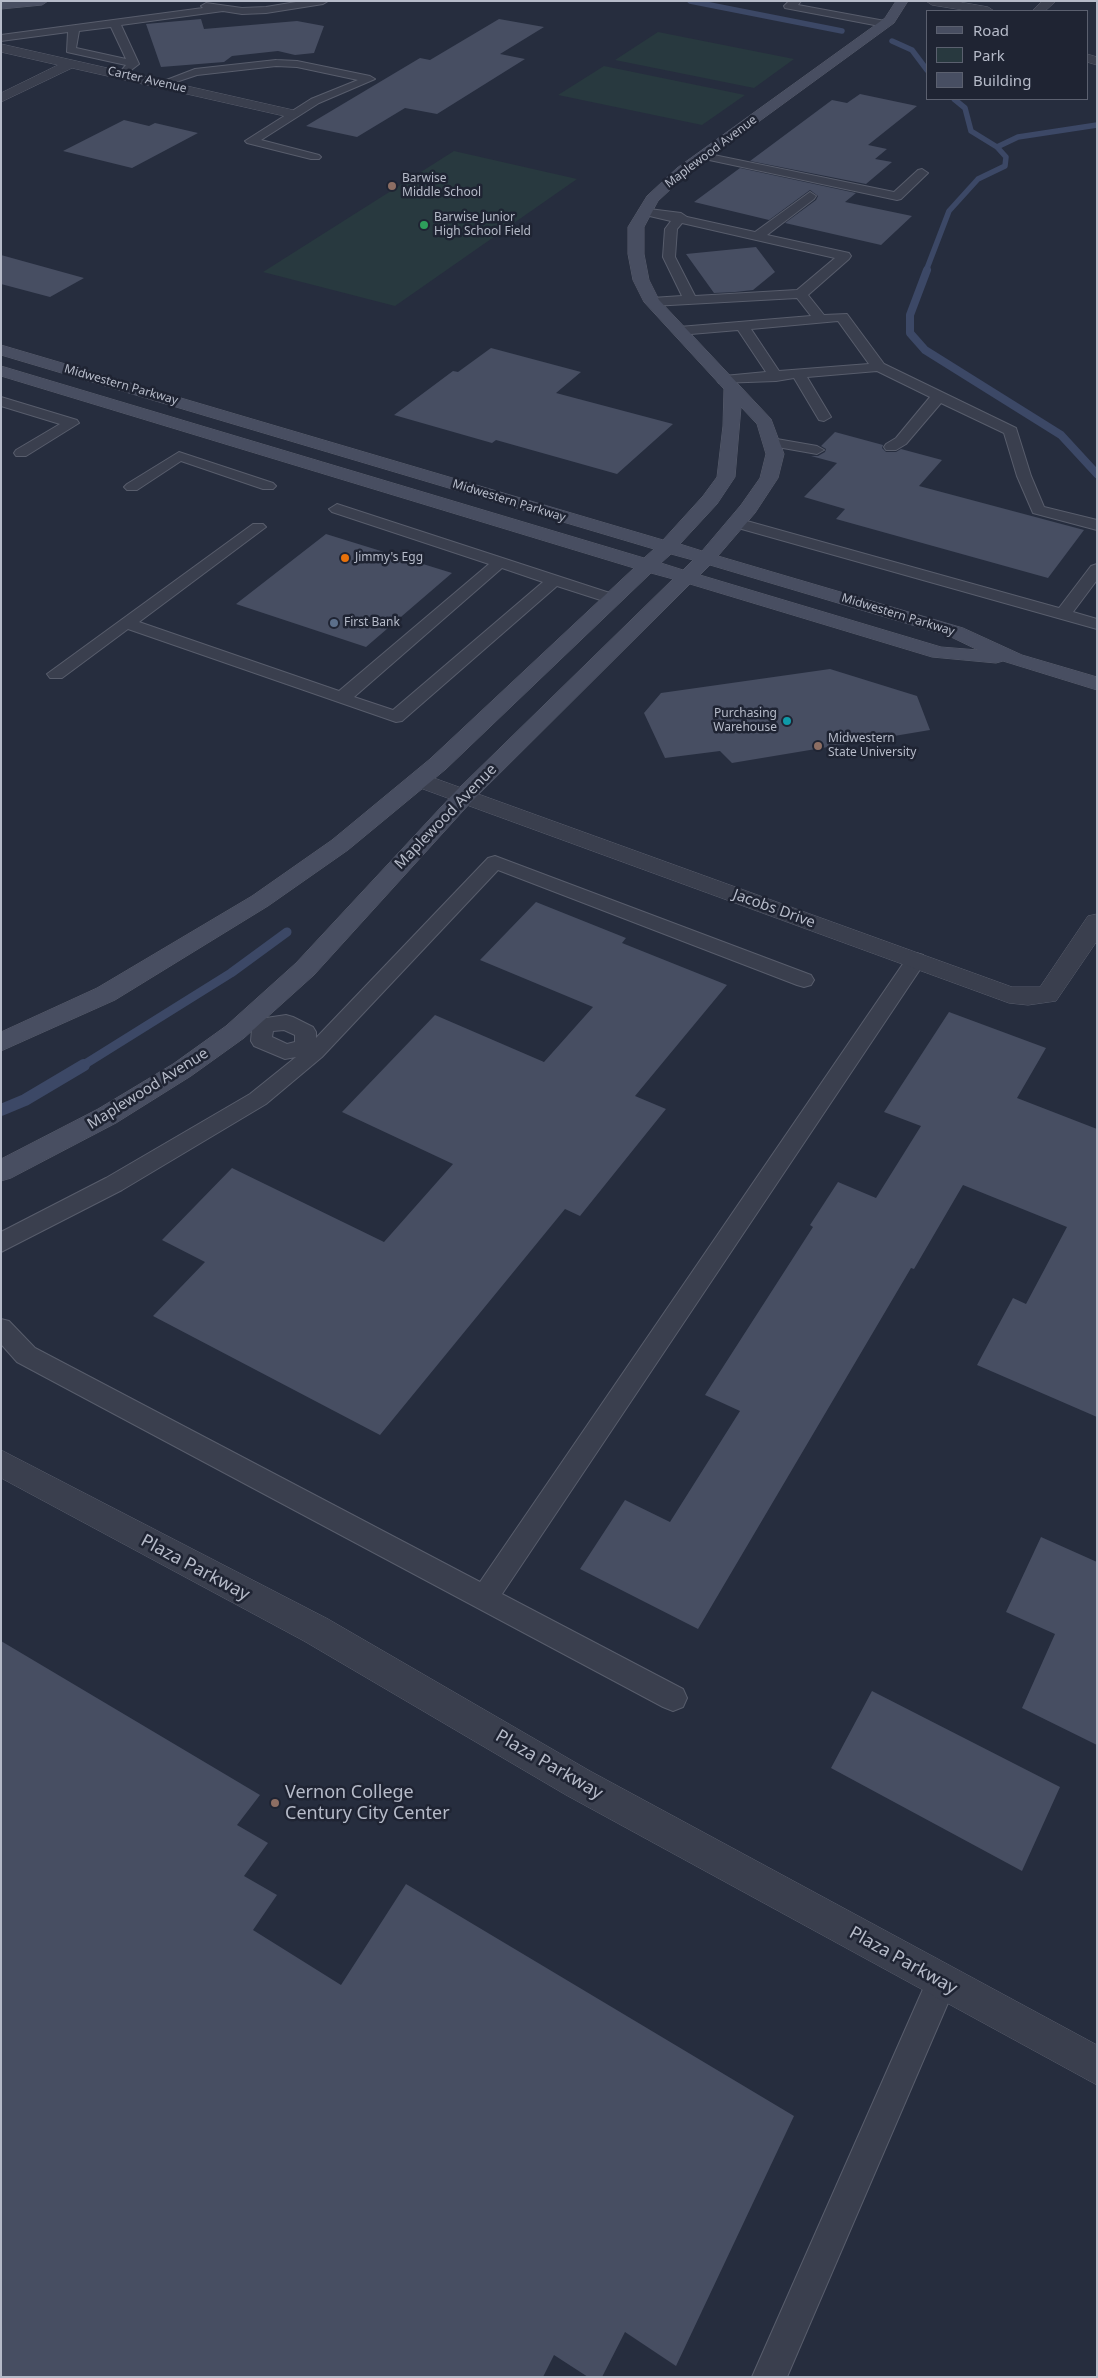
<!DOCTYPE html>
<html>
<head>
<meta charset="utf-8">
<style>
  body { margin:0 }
  #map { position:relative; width:1098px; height:2378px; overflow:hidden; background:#262d3e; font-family:"Noto Sans",sans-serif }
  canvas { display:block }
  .frame { position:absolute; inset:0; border:2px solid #b6bbc9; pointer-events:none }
  .legend { position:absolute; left:926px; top:10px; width:162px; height:90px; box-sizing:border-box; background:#1f2433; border:1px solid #5b606f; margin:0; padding:6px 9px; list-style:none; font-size:15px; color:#b6bbc9 }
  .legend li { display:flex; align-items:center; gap:10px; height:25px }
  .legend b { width:25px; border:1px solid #5b606f }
</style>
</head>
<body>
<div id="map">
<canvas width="1098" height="2378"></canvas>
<div class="frame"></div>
<ul class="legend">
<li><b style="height:6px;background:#484e61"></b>Road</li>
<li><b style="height:14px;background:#28393f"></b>Park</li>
<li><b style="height:14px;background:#474e62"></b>Building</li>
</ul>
</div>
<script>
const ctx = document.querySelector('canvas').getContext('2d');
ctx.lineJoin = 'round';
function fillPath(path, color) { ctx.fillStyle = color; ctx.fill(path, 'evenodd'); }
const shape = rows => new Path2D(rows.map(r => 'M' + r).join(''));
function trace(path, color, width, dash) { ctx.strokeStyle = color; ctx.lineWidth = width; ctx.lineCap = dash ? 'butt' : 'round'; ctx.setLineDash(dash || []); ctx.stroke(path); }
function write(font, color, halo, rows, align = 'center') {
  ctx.font = font + ' "Noto Sans",sans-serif'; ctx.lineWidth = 5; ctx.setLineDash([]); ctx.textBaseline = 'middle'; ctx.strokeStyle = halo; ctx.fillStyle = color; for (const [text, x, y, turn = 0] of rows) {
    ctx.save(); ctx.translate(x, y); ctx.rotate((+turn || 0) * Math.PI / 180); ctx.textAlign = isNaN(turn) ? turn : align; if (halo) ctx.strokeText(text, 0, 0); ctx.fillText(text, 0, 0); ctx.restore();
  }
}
fillPath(shape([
  [658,32,794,59,754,88,615,60],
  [604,66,745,95,702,125,558,95],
  [454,151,577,179,395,306,263,272]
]), '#28393f');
trace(shape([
  [690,1,842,31],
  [892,41,912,50,927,70],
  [997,147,1018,137,1097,125],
  [926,271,949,211,978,179,1005,166,1006,157,997,147,971,131,965,108,954,99]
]), '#3c4866', 5.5);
trace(shape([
  [927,270,910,315,910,333,925,350,1061,435,1097,474]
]), '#3c4866', 8);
trace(shape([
  [82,1066,231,973,287,932]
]), '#3c4866', 9);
trace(shape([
  [1,1110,25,1100,84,1065]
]), '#3c4866', 12);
fillPath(shape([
  [201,19,204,29,297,21,324,26,314,53,295,55,278,51,232,56,224,62,161,67,146,24],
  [499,19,544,27,500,54,525,59,437,114,405,108,357,137,306,126,420,58,430,60],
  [860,94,917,106,868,145,887,149,875,159,892,162,866,184,750,161,832,100,847,103],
  [124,120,149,126,155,123,198,133,132,168,63,151],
  [740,168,856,193,845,202,912,216,881,245,785,223,816,200,818,196,810,190,769,220,694,202],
  [756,247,775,272,753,290,735,292,714,293,686,254],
  [1,255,84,278,50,297,1,284],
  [491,348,581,372,556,393,673,424,617,474,496,440,492,443,394,415,453,371,458,372],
  [835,432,883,445,882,448,886,452,896,452,901,449,942,460,919,486,1084,530,1048,578,836,519,845,509,804,497,837,463,811,456,818,456,825,452,826,449,821,446],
  [326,534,452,573,366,647,236,604],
  [830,669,917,696,930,730,732,763,720,751,665,758,644,713,661,693],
  [536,902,626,938,622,943,727,985,635,1096,666,1109,580,1216,565,1209,380,1435,153,1316,205,1262,162,1240,232,1168,384,1242,453,1164,342,1112,435,1015,544,1062,593,1007,480,960],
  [949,1012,1046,1048,1017,1098,1097,1129,1097,1417,977,1365,1013,1298,1026,1304,1067,1227,963,1185,914,1269,911,1268,698,1629,580,1569,625,1500,670,1522,740,1411,705,1395,813,1227,810,1225,838,1182,876,1198,921,1126,884,1112],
  [1041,1537,1097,1562,1097,1745,1022,1708,1055,1634,1006,1612],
  [1,1641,260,1795,237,1825,268,1843,244,1876,277,1895,253,1930,341,1985,406,1884,794,2116,676,2366,625,2332,602,2377,588,2377,554,2355,543,2377,1,2377],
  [872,1691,1060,1787,1022,1871,831,1768]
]), '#474e62');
const lane = shape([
  [302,1,328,1,323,4,266,13,242,14,223,11,121,25,139,64,126,74,121,71,126,65,67,52,68,32,1,41,1,35,203,8,201,6,206,3,242,8,266,7,302,1],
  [111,27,126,59,76,48,79,31,111,27],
  [789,1,801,1,798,5,885,21,890,24,885,27,785,8,784,6,789,1],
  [276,60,297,61,370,76,375,79,319,103,261,140,319,155,321,157,319,159,311,159,247,143,245,141,311,99,358,80,297,67,276,66,197,75,161,87,156,84,195,69,276,60],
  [704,153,894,192,918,170,922,169,928,173,901,199,897,200,700,158,698,156,704,153],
  [810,192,816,196,814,199,767,235,849,253,851,256,849,259,808,295,824,315,847,314,884,364,1016,428,1031,476,1044,507,1097,520,1097,530,1033,513,1017,476,1004,433,941,403,906,444,896,450,886,450,884,447,886,444,896,438,930,397,877,371,807,377,831,417,824,421,819,420,794,378,776,381,719,383,717,380,724,376,766,372,738,330,679,335,672,331,679,327,811,316,797,298,652,306,645,302,652,298,682,296,663,257,665,229,671,221,641,214,639,211,641,208,681,213,687,217,755,232,810,192],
  [682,223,835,258,797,290,695,296,675,257,677,229,682,223],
  [838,321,869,364,779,371,751,329,838,321],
  [1,397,77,420,79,423,26,456,16,456,14,453,16,450,60,424,1,406,1,397],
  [771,438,817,446,824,450,817,454,766,445,764,442,766,439,771,438],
  [179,452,273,483,276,486,273,489,263,489,181,461,137,490,127,490,124,487,127,484,179,452],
  [337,504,619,596,621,599,619,602,613,604,557,586,402,721,396,722,128,629,62,678,50,678,47,674,253,524,263,524,266,527,139,622,339,691,489,564,332,512,329,509,337,504],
  [502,568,543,582,393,710,354,697,502,568],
  [736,518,1059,608,1091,566,1097,564,1097,580,1073,612,1097,619,1097,629,731,526,728,523,736,518],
  [495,856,811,975,814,980,811,985,804,987,797,985,498,870,322,1057,266,1104,122,1190,1,1252,1,1232,106,1178,250,1094,296,1057,285,1059,254,1046,251,1041,252,1029,243,1024,240,1019,243,1014,250,1012,266,1018,286,1015,293,1017,313,1027,316,1032,316,1038,488,858,495,856],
  [284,1030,295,1035,295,1042,287,1044,272,1037,273,1031,284,1030],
  [916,953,923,955,926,960,923,965,502,1594,683,1689,687,1698,683,1707,673,1711,663,1707,17,1362,1,1344,1,1319,9,1321,35,1348,480,1582,909,955,916,953],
  [942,1967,953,1971,957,1982,787,2377,752,2377,931,1971,942,1967]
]);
const street = shape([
  [926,1,954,1,988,7,994,11,969,11,932,5,926,1],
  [1042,1,1056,1,1045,11,1032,11,1042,1],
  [1,44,293,110,300,114,293,118,72,68,1,102,1,93,58,65,1,52,1,44],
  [1087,54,1097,57,1097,65,1087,62,1087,54],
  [420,773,1012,987,1040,987,1088,916,1097,914,1097,941,1056,1001,1028,1005,1009,1003,412,785,409,780,412,775,420,773],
  [1,1450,328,1619,590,1771,1097,2045,1097,2085,566,1795,304,1641,1,1478,1,1450]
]);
const secondary = shape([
  [1,1,48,1,42,5,1,9,1,1],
  [896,1,908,1,894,23,687,174,658,201,644,227,644,254,649,280,659,300,771,419,784,454,778,478,755,513,718,556,963,628,1022,655,1097,677,1097,690,1003,661,996,663,932,657,690,584,472,801,314,975,244,1038,191,1076,116,1123,11,1178,1,1181,1,1159,98,1109,173,1064,226,1026,296,963,456,791,673,579,651,573,446,769,348,850,268,906,115,1000,1,1051,1,1032,97,988,252,896,332,840,430,759,634,568,1,376,1,366,644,558,654,549,1,355,1,345,663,540,703,496,717,477,723,426,724,389,644,302,633,280,628,254,628,227,647,196,677,168,885,18,896,1],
  [741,407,757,424,766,454,760,478,741,505,702,551,680,544,717,504,735,477,741,407],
  [671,554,693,560,683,570,661,563,671,554],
  [710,565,949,636,978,650,941,647,700,575,710,565]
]);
trace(lane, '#585d6c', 2);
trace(street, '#585d6c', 1);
trace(secondary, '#585d6c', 1);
fillPath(lane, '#3a3f4e');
fillPath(street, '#3a3f4e');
fillPath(secondary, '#484e61');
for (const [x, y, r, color] of [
  [392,186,5,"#8d6e63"],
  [424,225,5,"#2e9e5b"],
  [345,558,5,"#e8710a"],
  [334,623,5,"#5c6f8a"],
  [787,721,5,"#0f9aa8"],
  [818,746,5,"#8d6e63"],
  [275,1803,5,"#8d6e63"]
]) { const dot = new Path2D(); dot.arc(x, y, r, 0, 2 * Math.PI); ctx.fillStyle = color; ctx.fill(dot); trace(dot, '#1f2433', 2); }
write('12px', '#b6bbc9', '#1f2433', [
  ["Carter Avenue",147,80,13],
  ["Maplewood Avenue",711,152,-37],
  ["Midwestern Parkway",121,385,16],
  ["Midwestern Parkway",509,501,17],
  ["Midwestern Parkway",898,615,17]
]);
write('12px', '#b6bbc9', '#1f2433', [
  ["Barwise",402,179],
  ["Middle School",402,193],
  ["Barwise Junior",434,218],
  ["High School Field",434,232],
  ["Jimmy's Egg",355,558],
  ["First Bank",344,623],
  ["Purchasing",777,714,"right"],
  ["Warehouse",777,728,"right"],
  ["Midwestern",828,739],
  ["State University",828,753]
], 'left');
write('15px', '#b6bbc9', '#1f2433', [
  ["Maplewood Avenue",446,817,-46],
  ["Jacobs Drive",774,909,20],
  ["Maplewood Avenue",148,1089,-32]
]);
write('18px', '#b6bbc9', '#1f2433', [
  ["Plaza Parkway",195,1568,28],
  ["Plaza Parkway",549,1765,30],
  ["Plaza Parkway",903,1961,29]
]);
write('18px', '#b6bbc9', '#1f2433', [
  ["Vernon College",285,1793],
  ["Century City Center",285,1814]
], 'left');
</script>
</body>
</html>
